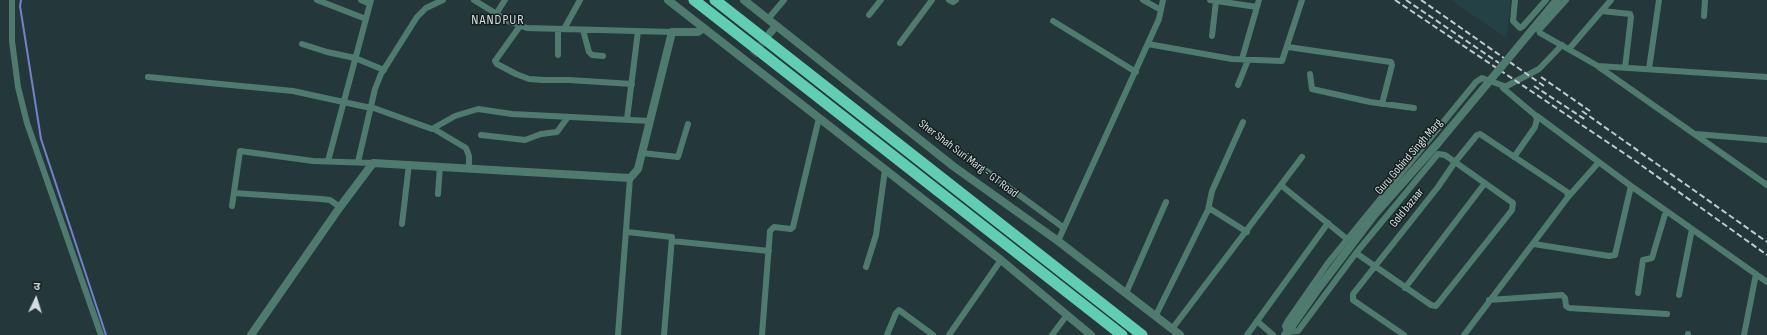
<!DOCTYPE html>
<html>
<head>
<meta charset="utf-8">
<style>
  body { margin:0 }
  #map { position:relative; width:1767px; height:335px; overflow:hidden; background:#24383b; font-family:"Sofia Sans Condensed","Noto Sans Devanagari",sans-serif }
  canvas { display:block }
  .north { position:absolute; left:16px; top:279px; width:40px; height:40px; -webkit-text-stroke:3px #151e1f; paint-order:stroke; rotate:4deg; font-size:11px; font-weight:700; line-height:16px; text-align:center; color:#d2dee0 }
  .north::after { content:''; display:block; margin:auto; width:14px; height:18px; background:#d2dee0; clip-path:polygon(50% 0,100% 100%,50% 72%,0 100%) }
</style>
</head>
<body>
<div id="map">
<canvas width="1767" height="335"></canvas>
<div class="north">उ</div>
</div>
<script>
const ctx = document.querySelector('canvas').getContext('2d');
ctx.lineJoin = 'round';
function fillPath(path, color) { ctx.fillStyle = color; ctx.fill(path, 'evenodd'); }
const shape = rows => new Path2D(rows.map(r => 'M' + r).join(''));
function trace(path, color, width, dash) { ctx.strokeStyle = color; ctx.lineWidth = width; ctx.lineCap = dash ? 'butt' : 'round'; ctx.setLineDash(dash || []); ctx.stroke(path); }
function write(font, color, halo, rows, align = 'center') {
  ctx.font = font + ' "Sofia Sans Condensed",sans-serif'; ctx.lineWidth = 3; ctx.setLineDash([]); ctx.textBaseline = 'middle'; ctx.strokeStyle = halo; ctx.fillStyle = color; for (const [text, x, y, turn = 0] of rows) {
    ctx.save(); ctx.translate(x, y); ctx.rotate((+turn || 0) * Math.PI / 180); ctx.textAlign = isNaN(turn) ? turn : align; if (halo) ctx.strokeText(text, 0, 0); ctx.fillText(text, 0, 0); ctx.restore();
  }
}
fillPath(shape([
  [1451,0,1511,0,1506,38]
]), '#244246');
trace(shape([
  [21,0,20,6,41,139,106,335]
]), '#7282cd', 2);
trace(shape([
  [753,55,768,35]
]), '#3e5154', 8, [8, 4]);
trace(shape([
  [12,0,12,41,18,87,27,123,101,335],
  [317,0,366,19],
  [361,0,370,4],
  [474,0,508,21,527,28,672,32],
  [949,0,953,2,956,0],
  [1143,0,1161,10],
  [1210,0,1257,7],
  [1515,0,1513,21,1520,28,1523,26,1546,0],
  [1566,0,1539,30,1540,33,1598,66,1767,77],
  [1602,11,1630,14,1631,17,1625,68],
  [496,14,505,0],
  [869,15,881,0],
  [1704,16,1705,0],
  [768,19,784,0],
  [1053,21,1136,72],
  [520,26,495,61,497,64,516,74,529,79,543,80,569,80,632,84],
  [558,29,558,55],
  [564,29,580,0],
  [583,30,589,52,592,55,603,56],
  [1212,36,1216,1],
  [900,43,932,0],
  [302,44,327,52,355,58,384,70],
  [1148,44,1232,59,1282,61,1302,0],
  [1288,47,1391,62,1392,65,1382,104],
  [1569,49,1611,0],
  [1242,59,1259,0],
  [1599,67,1767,185],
  [1649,69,1659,0],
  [1310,74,1312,89,1370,102,1414,108],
  [148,77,293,91,371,108],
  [1238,85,1248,60],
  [371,107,432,129,455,116,478,109,512,114,650,121],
  [1537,116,1631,186,1767,282],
  [627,119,638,31],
  [434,129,466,148,469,156,469,168],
  [1696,134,1767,140],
  [481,135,525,140,541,134,557,132,568,117],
  [958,150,1064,228],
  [642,153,678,157,688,124],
  [1514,157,1535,127,1537,119,1535,115,1503,88,1539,69,1562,45],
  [328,161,371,0],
  [358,162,375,89,381,74,417,17,426,8,443,0],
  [1282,186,1347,239],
  [234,193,321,199,330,200,340,207],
  [438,194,440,166],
  [1568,197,1599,162],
  [232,206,240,151,313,161,373,163],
  [1209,208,1247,232],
  [402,224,409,164],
  [627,232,672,237,664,335],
  [672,241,769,251],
  [1058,241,1159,19,1163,0],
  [1534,244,1609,256,1615,255,1631,186],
  [1356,253,1431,305,1436,306,1512,210,1513,203,1445,155,1438,154,1356,253,1298,331,1287,332,1285,326,1287,322,1328,263,1476,82,1482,78,1504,86],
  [866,267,876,235,885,170],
  [1405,288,1485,183],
  [1126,293,1166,202],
  [1638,293,1643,260,1652,258,1666,211],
  [1679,295,1692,229],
  [1489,300,1562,295,1565,298,1566,306,1569,308,1667,314],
  [1156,315,1208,210,1212,191,1243,122],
  [1257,321,1273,335],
  [1172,329,1302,157],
  [618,335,630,178],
  [762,335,770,231,774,227,791,229,793,227,819,118],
  [887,335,896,313,899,310,933,335],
  [949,335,1001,260],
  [1052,335,1067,315],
  [1247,335,1328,223],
  [1404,335,1353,300,1353,294,1438,187,1455,162,1477,135,1480,134,1567,192,1568,197,1464,335],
  [1688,335,1688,334],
  [1744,335,1756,274]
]), '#4f7b6f', 6);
trace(shape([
  [668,0,1001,260,1091,335],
  [744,0,953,166,1058,241,1180,335],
  [770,33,776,26],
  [251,335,340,207,373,163,630,178,632,176,638,169,672,32,698,32,704,28],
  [1285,335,1292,326]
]), '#4f7b6f', 8);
trace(shape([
  [694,0,1122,335],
  [715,0,1142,335]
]), '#61ceb4', 11);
trace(shape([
  [1395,0,1634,160,1767,255],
  [1406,0,1499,63],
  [1421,0,1544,86],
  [1541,77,1590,111],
  [1534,86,1586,120],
  [1582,111,1767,242]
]), '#becacd', 2, [6, 3]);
trace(shape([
  [1292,326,1318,289,1375,214,1438,143,1557,0]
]), '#4f7b6f', 8);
write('12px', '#d2dee0', '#151e1f', [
  ["Guru Gobind Singh Marg",1409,157,-49],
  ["Sher Shah Suri Marg - GT Road",968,159,37],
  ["Gold bazaar",1407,208,-51]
]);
ctx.letterSpacing = '1px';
write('14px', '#d2dee0', '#151e1f', [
  ["NANDPUR",498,20]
]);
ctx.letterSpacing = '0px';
</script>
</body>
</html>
